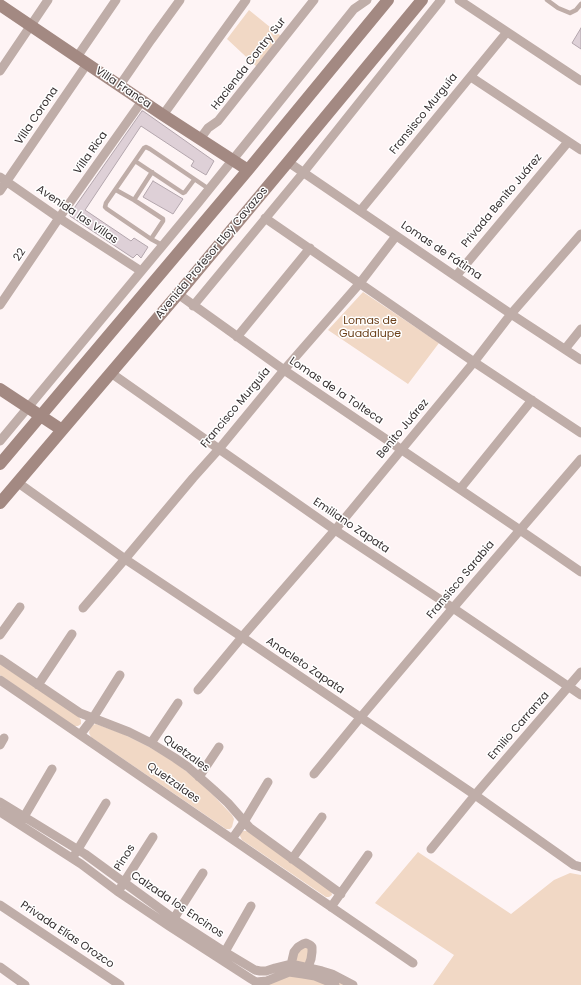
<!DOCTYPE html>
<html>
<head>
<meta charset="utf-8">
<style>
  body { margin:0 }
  canvas { display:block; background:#fef4f5 }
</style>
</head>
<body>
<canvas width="581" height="985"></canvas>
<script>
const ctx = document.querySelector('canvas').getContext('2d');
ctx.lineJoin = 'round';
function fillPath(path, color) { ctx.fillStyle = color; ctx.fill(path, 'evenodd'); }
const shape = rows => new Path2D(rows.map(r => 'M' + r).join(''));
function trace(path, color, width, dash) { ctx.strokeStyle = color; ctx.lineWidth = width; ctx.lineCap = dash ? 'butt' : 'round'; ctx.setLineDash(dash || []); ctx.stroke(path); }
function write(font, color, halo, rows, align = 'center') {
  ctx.font = font + ' Poppins,sans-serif'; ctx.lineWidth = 3; ctx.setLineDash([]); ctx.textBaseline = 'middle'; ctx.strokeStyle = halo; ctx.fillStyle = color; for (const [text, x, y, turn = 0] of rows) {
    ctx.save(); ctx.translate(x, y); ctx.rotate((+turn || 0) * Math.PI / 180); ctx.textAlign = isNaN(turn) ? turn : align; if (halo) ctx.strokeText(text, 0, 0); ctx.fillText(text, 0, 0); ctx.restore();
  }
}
fillPath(shape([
  [249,10,281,36,257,67,227,39],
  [363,292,439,343,408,384,328,330],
  [0,664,79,717,81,720,81,724,78,726,74,726,0,675],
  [96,724,123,734,151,748,174,762,195,778,212,794,232,815,234,819,232,827,230,829,226,829,91,737,89,733,90,728,93,725],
  [243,831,247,831,331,890,332,895,329,897,326,897,242,840,240,836,240,834],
  [418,852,511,914,554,880,570,873,581,875,581,985,433,985,454,955,375,903],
  [310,945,308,968,353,985,260,985,289,972,294,952]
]), '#f1d8c5');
const building = shape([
  [581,28,581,49,572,43,581,28],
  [142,111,143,111,214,161,206,175,191,166,194,161,141,126,85,210,131,241,134,238,148,247,141,258,137,254,133,258,70,216,70,214,142,111],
  [153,181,183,199,173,214,143,197,153,181]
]);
fillPath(building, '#ded0d7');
trace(building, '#b3a6ad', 1);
trace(shape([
  [547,0,558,8,570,13,576,10,581,4],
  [135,161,183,193,185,192,194,180],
  [116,190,134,200,163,219,163,221,151,239],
  [134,200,152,172],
  [162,245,151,239,107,209,105,207,106,203,144,148,146,147,150,149,209,189]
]), '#bfada8', 4.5);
trace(shape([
  [459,0,581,81],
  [77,57,116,0],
  [0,71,48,0],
  [471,77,581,150],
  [120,85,151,40,180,0],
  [163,115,246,0],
  [200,139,208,128,218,121,314,0],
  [288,162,511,314,581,360],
  [0,177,59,218,141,271],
  [0,191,87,64],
  [360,211,507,32],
  [265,218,474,362,581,433],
  [456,276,568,142],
  [178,294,284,370,520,530,581,572],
  [0,305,59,218,142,101],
  [193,306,303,173,441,0],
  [237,337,310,248],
  [565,349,581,329],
  [111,373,219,449,335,530,453,608,581,695],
  [0,441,198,203,354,9,367,0],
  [17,482,125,559,242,637,475,795,574,865,581,867],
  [460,489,532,400],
  [83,608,125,559,193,478,219,449,284,370,360,283,396,236],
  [0,635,20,607],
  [0,659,80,713,129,732,151,743,175,758,188,767,214,790,228,803,250,828,341,894],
  [0,680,413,963],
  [38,685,72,634],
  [198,690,242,637,335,530,474,362,511,314,581,234],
  [80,735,93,718,120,675],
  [151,743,178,703],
  [0,745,4,738],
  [314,774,360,718,453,608,581,459],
  [199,777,219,747],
  [0,802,85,854,174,919,225,952,255,970,260,971,266,971,275,968,291,964,322,971,332,974,353,985],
  [0,812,81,864,117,891,169,926,251,979,256,982,267,981,289,972,303,974,315,976,327,981,335,985],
  [21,822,52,769],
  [232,839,244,822,268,782],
  [431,849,475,795,581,672],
  [75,854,106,803],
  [292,859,322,817],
  [121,887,153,837],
  [0,905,120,985],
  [331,907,368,855],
  [171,923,203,873],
  [222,957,251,906],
  [0,967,25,985],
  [290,969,294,952,298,947,303,944,306,943,310,945,312,947,312,952,311,959,306,973]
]), '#bfada8', 9);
trace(shape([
  [0,5,163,115,248,170],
  [0,389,62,430],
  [0,464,248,170,388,0],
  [0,503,178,294,288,162,422,0]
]), '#a38982', 12);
write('11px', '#363031', '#fff', [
  ["Hacienda Contry Sur",249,64,-52],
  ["Villa Franca",123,88,34],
  ["Fransisco Murguía",424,114,-51],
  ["Villa Corona",37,116,-56],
  ["Villa Rica",91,153,-55],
  ["Privada Benito Juárez",502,201,-50],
  ["Avenida las Villas",77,215,34],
  ["Lomas de Fátima",441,251,34],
  ["Avenida Profesor Eloy Cavazos",212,253,-50],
  ["22",20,255,-56],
  ["Lomas de la Tolteca",336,391,34],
  ["Francisco Murguía",236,408,-50],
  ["Benito Juárez",403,429,-50],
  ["Emiliano Zapata",351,526,34],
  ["Fransisco Sarabia",461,580,-50],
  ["Anacleto Zapata",305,666,34],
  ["Emilio Carranza",519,726,-49],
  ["Quetzales",186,754,36],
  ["Quetzalaes",173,783,35],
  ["Pinos",125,858,-58],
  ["Calzada los Encinos",177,905,34],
  ["Privada Elías Orozco",67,935,34]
]);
write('11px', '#6c411b', '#fff', [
  ["Lomas de",370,321],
  ["Guadalupe",370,334]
]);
</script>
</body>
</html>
